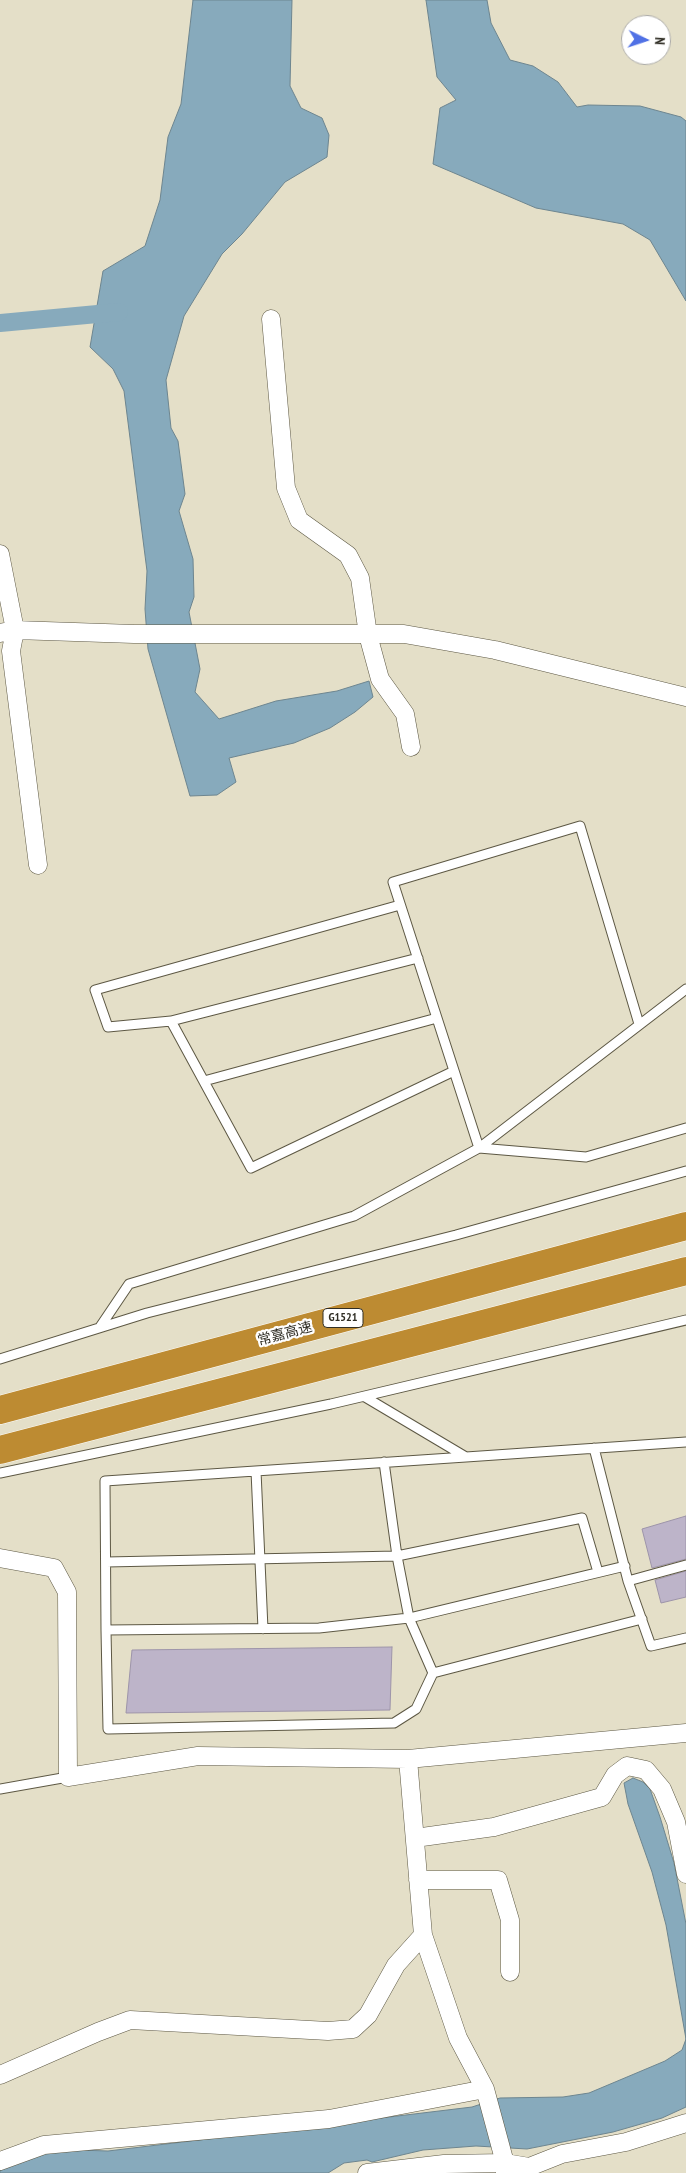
<!DOCTYPE html>
<html>
<head>
<meta charset="utf-8">
<style>
  body { margin:0 }
  #map { position:relative; width:686px; height:2173px; overflow:hidden; background:#e4dfc8; font-family:"PT Sans Narrow",sans-serif }
  canvas { display:block }
  .north { position:absolute; left:621px; top:15px; width:50px; height:50px; box-sizing:border-box; background:#fff; border:1px solid #acaba8; border-radius:50%; rotate:94deg; font-size:14px; font-weight:700; line-height:20px; text-align:center; color:#302e25 }
  .north::after { content:''; display:block; margin:auto; width:18px; height:22px; background:#5071e5; clip-path:polygon(50% 0,100% 100%,50% 72%,0 100%) }
</style>
</head>
<body>
<div id="map">
<canvas width="686" height="2173"></canvas>
<div class="north">N</div>
</div>
<script>
const ctx = document.querySelector('canvas').getContext('2d');
ctx.lineJoin = 'round';
function fillPath(path, color) { ctx.fillStyle = color; ctx.fill(path, 'evenodd'); }
const shape = rows => new Path2D(rows.map(r => 'M' + r).join(''));
function trace(path, color, width, dash) { ctx.strokeStyle = color; ctx.lineWidth = width; ctx.lineCap = dash ? 'butt' : 'round'; ctx.setLineDash(dash || []); ctx.stroke(path); }
function write(font, color, halo, rows, align = 'center') {
  ctx.font = font + ' "PT Sans Narrow","Noto Sans SC",sans-serif'; ctx.lineWidth = 4.5; ctx.setLineDash([]); ctx.textBaseline = 'middle'; ctx.strokeStyle = halo; ctx.fillStyle = color; for (const [text, x, y, turn = 0] of rows) {
    ctx.save(); ctx.translate(x, y); ctx.rotate((+turn || 0) * Math.PI / 180); ctx.textAlign = isNaN(turn) ? turn : align; if (halo) ctx.strokeText(text, 0, 0); ctx.fillText(text, 0, 0); ctx.restore();
  }
}
const water = shape([
  [193,0,292,0,290,86,301,108,322,118,329,135,327,157,285,182,242,234,222,254,184,316,166,380,171,428,178,441,185,494,179,511,193,559,194,597,189,612,200,669,195,692,219,719,276,701,337,691,369,681,373,697,355,712,330,728,294,743,229,758,236,782,217,795,190,796,148,649,145,609,147,571,124,391,113,369,90,347,103,271,145,246,160,200,168,137,181,104,193,0],
  [426,0,487,0,491,23,510,60,533,66,558,82,577,107,588,105,640,106,681,117,686,121,686,301,650,240,623,224,536,208,433,164,440,108,456,100,437,77,426,0],
  [633,1778,643,1782,650,1789,660,1817,674,1863,686,1924,686,2107,662,2118,613,2132,527,2149,476,2146,423,2150,372,2162,367,2160,344,2163,328,2173,0,2173,0,2168,48,2149,108,2151,472,2107,500,2098,563,2097,589,2093,665,2061,682,2050,686,2039,666,1925,652,1872,628,1804,624,1783,633,1778]
]);
fillPath(water, '#87aabc');
trace(water, '#6d858f', 1);
trace(shape([
  [0,323,119,312]
]), '#87aabc', 18);
const building = shape([
  [686,1516,686,1559,652,1568,642,1529,686,1516],
  [686,1571,686,1597,661,1603,655,1580,686,1571],
  [392,1647,390,1710,126,1713,132,1650,392,1647]
]);
fillPath(building, '#bdb4c9');
trace(building, '#9d94a9', 1);
const service = shape([
  [400,905,95,990,108,1027,171,1021,251,1168,454,1071],
  [171,1021,418,958],
  [639,1024,580,826,393,882,479,1148,586,1157,686,1128],
  [204,1081,437,1018],
  [100,1327,129,1284,354,1216,479,1148,686,989],
  [0,1359,147,1313,456,1235,686,1171],
  [365,1397,466,1457,686,1442],
  [594,1448,628,1581,651,1646,686,1638],
  [466,1457,105,1481,106,1630,319,1628,409,1618,625,1566],
  [384,1462,397,1556,409,1618,433,1673,642,1619],
  [256,1471,263,1629],
  [0,1473,331,1404,686,1320],
  [106,1562,397,1556,582,1518,598,1572],
  [628,1581,686,1565],
  [106,1630,108,1729,394,1723,416,1709,433,1673],
  [0,1789,68,1777]
]);
const minor = shape([
  [271,319,286,488,299,520,348,555,360,578,368,635,380,679,405,714,411,747],
  [0,554,15,630,11,651,38,865],
  [0,633,15,630,134,634,404,634,495,650,686,697],
  [0,1558,54,1568,67,1592,68,1777,198,1756,408,1759,686,1733],
  [408,1759,423,1935,458,2038,485,2089,505,2163,505,2173],
  [415,1838,494,1827,602,1797,615,1775,627,1766,646,1770,662,1789,676,1822,686,1874],
  [418,1880,498,1880,510,1920,510,1972],
  [0,2075,98,2032,130,2020,328,2031,353,2029,368,2015,396,1965,423,1935],
  [0,2161,44,2145,329,2119,485,2089],
  [367,2173,444,2164,505,2163,529,2167,562,2154,626,2142,686,2123]
]);
const motorway = shape([
  [0,1410,686,1226],
  [0,1450,686,1271]
]);
trace(service, '#5d5844', 11);
trace(minor, '#5d5844', 19);
trace(motorway, '#fff', 29);
trace(service, '#fff', 9);
trace(minor, '#fff', 18);
trace(motorway, '#bd8b32', 28);
for (const [x, y, w] of [
  [343,1318,40]
]) { const box = new Path2D(); box.roundRect(x - w / 2, y - 9.5, w, 19, 4); ctx.fillStyle = '#fff'; ctx.fill(box); trace(box, '#302e25', 1); }
write('bold 12px', '#302e25', null, [
  ["G1521",343,1318]
]);
write('14px', '#302e25', '#fff', [
  ["常嘉高速",285,1334,-15]
]);
</script>
</body>
</html>
